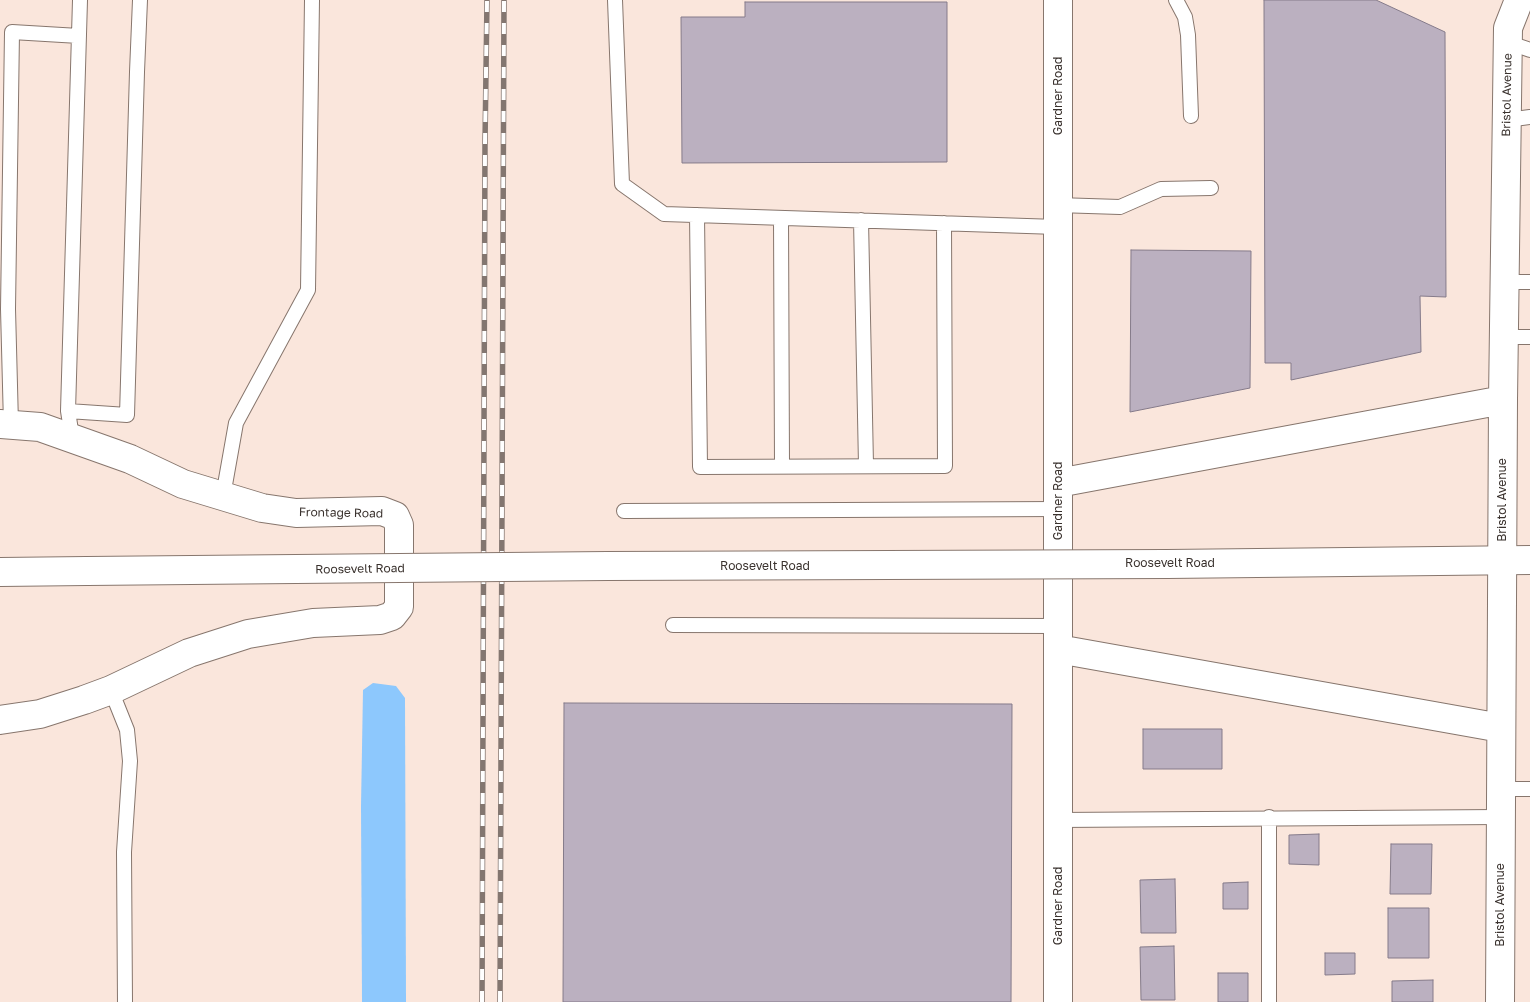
<!DOCTYPE html>
<html>
<head>
<meta charset="utf-8">
<style>
  body { margin:0 }
  canvas { display:block; background:#fae6dc }
</style>
</head>
<body>
<canvas width="1530" height="1002"></canvas>
<script>
const ctx = document.querySelector('canvas').getContext('2d');
ctx.lineJoin = 'round';
function fillPath(path, color) { ctx.fillStyle = color; ctx.fill(path, 'evenodd'); }
const shape = rows => new Path2D(rows.map(r => 'M' + r).join(''));
function trace(path, color, width, dash) { ctx.strokeStyle = color; ctx.lineWidth = width; ctx.lineCap = dash ? 'butt' : 'round'; ctx.setLineDash(dash || []); ctx.stroke(path); }
function write(font, color, halo, rows, align = 'center') {
  ctx.font = font + ' "Golos Text",sans-serif'; ctx.lineWidth = 5; ctx.setLineDash([]); ctx.textBaseline = 'middle'; ctx.strokeStyle = halo; ctx.fillStyle = color; for (const [text, x, y, turn = 0] of rows) {
    ctx.save(); ctx.translate(x, y); ctx.rotate((+turn || 0) * Math.PI / 180); ctx.textAlign = isNaN(turn) ? turn : align; if (halo) ctx.strokeText(text, 0, 0); ctx.fillText(text, 0, 0); ctx.restore();
  }
}
fillPath(shape([
  [373,683,396,686,405,698,406,1002,362,1002,361,806,363,690]
]), '#8dc8fd');
const building = shape([
  [1264,0,1376,0,1445,32,1446,297,1420,296,1421,352,1291,380,1291,363,1265,363,1264,0],
  [745,2,947,2,947,162,682,163,681,17,745,17,745,2],
  [1131,250,1251,251,1250,388,1130,412,1131,250],
  [564,703,1012,704,1011,1002,563,1002,564,703],
  [1143,729,1222,729,1222,769,1143,769,1143,729],
  [1319,834,1319,865,1289,864,1289,835,1319,834],
  [1391,844,1432,844,1431,894,1390,894,1391,844],
  [1175,879,1176,933,1141,933,1140,880,1175,879],
  [1248,882,1248,909,1223,909,1223,883,1248,882],
  [1388,908,1429,908,1429,958,1388,958,1388,908],
  [1174,946,1175,1000,1141,1000,1140,947,1174,946],
  [1325,953,1355,953,1355,974,1325,975,1325,953],
  [1218,973,1248,973,1248,1002,1218,1002,1218,973],
  [1433,980,1433,1002,1392,1002,1392,981,1433,980]
]);
fillPath(building, '#bbb0c0');
trace(building, '#857b8a', 1);
const service = shape([
  [615,0,622,184,664,214,1057,227],
  [1176,0,1185,17,1188,35,1191,116],
  [1507,42,1530,50],
  [1507,120,1530,117],
  [1057,205,1120,207,1161,189,1211,188],
  [697,215,700,467,945,466,944,223],
  [781,218,782,466],
  [861,220,866,465],
  [1504,282,1530,282],
  [1504,337,1530,337],
  [68,411,127,415,137,72,140,0],
  [11,424,8,309,12,32,79,36],
  [72,437,68,411,80,0],
  [223,496,236,423,308,290,312,0],
  [624,511,1058,509],
  [673,625,1058,626],
  [111,690,127,730,130,761,124,852,125,1002],
  [1501,789,1530,789],
  [1269,817,1269,1002],
  [1058,820,1500,817]
]);
const minor = shape([
  [1058,0,1058,1002],
  [0,424,40,427,130,459,183,484,262,508,296,513,382,511,395,516,399,525,399,607,392,616,380,620,313,623,248,634,189,653,111,690,84,700,40,714,0,720],
  [1058,483,1503,400],
  [1058,649,1501,728],
  [1500,1002,1503,400,1508,28,1519,0]
]);
const secondary = shape([
  [1167,564,1530,560],
  [0,572,87,571]
]);
trace(service, '#87766d', 16);
trace(minor, '#87766d', 30);
trace(secondary, '#87766d', 30);
trace(service, '#fff', 14);
trace(minor, '#fff', 28);
trace(secondary, '#fff', 28);
const rail = shape([
  [482,1002,485,143,487,0],
  [500,1002,504,0]
]);
trace(rail, '#837670', 5.5);
trace(rail, '#fff', 4, [11]);
const secondaryBridge = shape([
  [87,571,608,566,1167,564]
]);
trace(secondaryBridge, '#87766d', 30, []);
trace(secondaryBridge, '#fff', 28);
write('12px', '#3a322e', '#fff', [
  ["Bristol Avenue",1507,95,-89],
  ["Gardner Road",1058,96,-90],
  ["Bristol Avenue",1502,500,-90],
  ["Gardner Road",1058,501,-90],
  ["Frontage Road",341,513,1],
  ["Roosevelt Road",1170,563],
  ["Roosevelt Road",765,566],
  ["Roosevelt Road",360,569,-1],
  ["Bristol Avenue",1500,905,-90],
  ["Gardner Road",1058,906,-90]
]);
</script>
</body>
</html>
